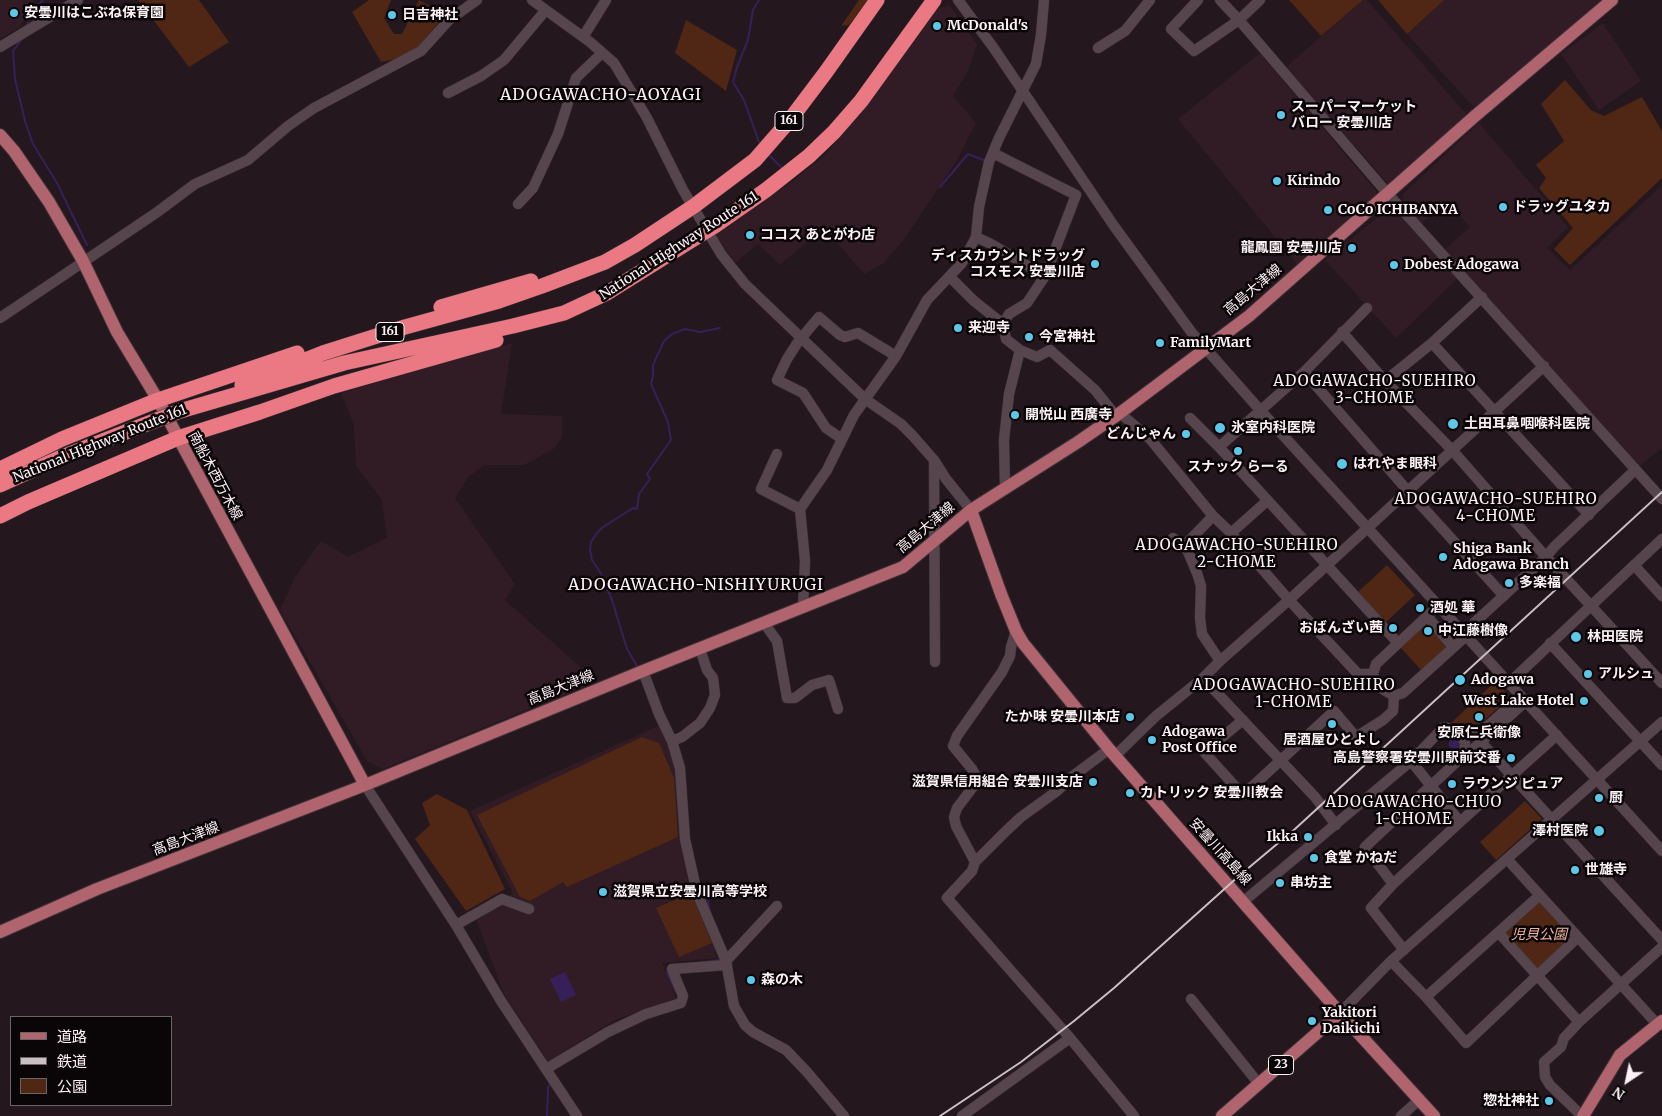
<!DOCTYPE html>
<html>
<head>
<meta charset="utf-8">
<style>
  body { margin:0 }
  #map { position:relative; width:1662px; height:1116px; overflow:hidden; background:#25171e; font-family:Merriweather,"Noto Sans JP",serif }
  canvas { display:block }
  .legend { position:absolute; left:10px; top:1016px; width:162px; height:90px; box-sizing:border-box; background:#0a0507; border:1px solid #6b6366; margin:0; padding:6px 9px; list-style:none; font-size:15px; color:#fcf1f5 }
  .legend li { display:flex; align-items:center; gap:10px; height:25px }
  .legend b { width:25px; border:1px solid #6b6366 }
  .north { position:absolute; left:1602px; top:1056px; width:50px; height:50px; -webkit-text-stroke:4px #0a0507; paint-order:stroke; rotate:214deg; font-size:14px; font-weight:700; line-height:20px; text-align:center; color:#fcf1f5 }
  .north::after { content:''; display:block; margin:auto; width:18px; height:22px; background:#fcf1f5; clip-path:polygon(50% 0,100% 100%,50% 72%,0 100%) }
</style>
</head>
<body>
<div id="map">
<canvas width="1662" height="1116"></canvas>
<ul class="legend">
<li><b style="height:6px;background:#b0646d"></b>道路</li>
<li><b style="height:6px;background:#cabfc3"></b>鉄道</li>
<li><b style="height:14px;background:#502615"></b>公園</li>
</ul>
<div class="north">N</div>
</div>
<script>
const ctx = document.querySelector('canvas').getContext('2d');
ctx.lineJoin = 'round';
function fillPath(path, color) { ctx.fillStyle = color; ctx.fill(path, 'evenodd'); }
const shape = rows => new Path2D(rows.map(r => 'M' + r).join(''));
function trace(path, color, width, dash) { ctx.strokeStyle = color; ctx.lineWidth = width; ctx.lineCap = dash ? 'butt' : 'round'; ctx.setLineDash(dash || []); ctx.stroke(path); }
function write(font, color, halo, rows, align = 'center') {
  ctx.font = font + ' Merriweather,"Noto Sans JP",serif'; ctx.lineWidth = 5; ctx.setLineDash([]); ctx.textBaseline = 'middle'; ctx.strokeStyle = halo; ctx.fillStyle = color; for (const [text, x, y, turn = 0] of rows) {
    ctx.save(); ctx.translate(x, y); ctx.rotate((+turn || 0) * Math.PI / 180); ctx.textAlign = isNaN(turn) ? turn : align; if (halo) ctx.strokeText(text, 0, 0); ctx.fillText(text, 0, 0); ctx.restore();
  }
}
fillPath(shape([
  [0,0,34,0,20,27,0,39],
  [1363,0,1367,0,1467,115,1388,184,1286,67],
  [1444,0,1605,0,1476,110,1407,34],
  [950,6,977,44,968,71,953,96,976,123,957,160,905,238,884,263,864,274,824,227,780,265,758,244,736,262,713,236,795,179,825,155,871,100,933,9],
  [1603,23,1641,81,1599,110,1561,54],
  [1260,53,1376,191,1376,197,1298,265,1178,119],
  [1479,123,1568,227,1547,248,1570,270,1662,185,1662,448,1638,467,1445,249,1470,227,1447,201,1421,224,1402,202,1403,194],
  [1388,209,1397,211,1458,278,1396,338,1325,260],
  [512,343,501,414,562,416,562,437,555,448,524,465,485,465,469,476,455,498,515,584,505,600,596,681,383,769,367,761,280,610,295,577,321,541,348,557,387,538,382,500,356,466,354,425,341,393],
  [658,726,661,728,672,754,677,779,680,828,713,938,716,958,662,963,676,998,615,1020,548,1061,504,994,476,919,513,893,470,811]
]), '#311c26');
fillPath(shape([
  [138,0,199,0,229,42,189,67],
  [369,0,391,0,384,18,394,34,402,34,419,0,432,7,441,19,419,47,396,59,381,62,352,12],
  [859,0,870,0,849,25,841,26],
  [1289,0,1363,0,1321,36],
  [1378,0,1444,0,1407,34],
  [686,20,737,50,726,91,675,53],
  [1565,80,1591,110,1604,116,1642,97,1662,131,1662,178,1570,265,1554,249,1573,228,1539,188,1546,178,1536,165,1564,141,1541,104],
  [1387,565,1415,595,1384,624,1356,594],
  [1427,623,1448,646,1421,670,1400,647],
  [1496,681,1510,697,1480,724,1451,723],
  [642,737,659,743,674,778,678,837,567,887,563,882,530,901,520,897,477,815],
  [437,794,467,810,505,889,466,911,415,839,430,825,422,803],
  [1525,801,1542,819,1496,860,1480,842],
  [691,893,712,943,679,957,656,908],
  [1541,900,1573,937,1537,969,1505,933]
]), '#502615');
fillPath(shape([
  '1448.5 744a5.5 5.5 0 1 1 11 0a5.5 5.5 0 1 1-11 0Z',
  [565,972,576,995,561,1002,550,979]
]), '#37205a');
trace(shape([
  [27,25,33,11,43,0],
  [22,39,13,51,15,79,25,121,33,144,57,183,87,245],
  [759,142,744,100,733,82,737,67,748,40,753,10,759,0],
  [768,154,781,167],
  [940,187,968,154,986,161],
  [637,666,627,649,612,600,600,572,592,560,590,550,591,542,596,534,603,527,633,508,637,509,639,494,650,479,647,474,671,440,668,422,651,384,653,376,653,365,664,341,672,334,685,329,700,332,720,328],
  [701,891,708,901,710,912],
  [706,962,719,960],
  [667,973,675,990],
  [547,1116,548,1088,550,1084]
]), '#37205a', 2);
const minor = shape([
  [532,0,590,42,614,63,647,118,683,190,721,254,745,284,865,399,901,424,913,436,934,460,946,479,971,510],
  [958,0,993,47,1114,226,1192,333,1260,410,1662,851],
  [1198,0,1171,29,1194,51,1239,20,1260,0],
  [1220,0,1239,20,1388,194,1662,499],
  [583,37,606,0],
  [0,47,78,0],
  [1098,48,1125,31,1150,0],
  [448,93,481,76,504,60,545,11],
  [518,204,533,188,558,134,576,78,602,53],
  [976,237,991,244,1045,276,1076,195,993,153],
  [950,277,974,301,1003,324,1006,339,1020,350,1009,394,1004,440,1005,487],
  [0,318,156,213,195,184,248,160,288,126,314,108,421,51,449,20,477,0],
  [1003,324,1009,314,1027,303,1045,276],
  [1342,332,1385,381,1452,450,1546,557,1662,683],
  [1432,343,1589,515],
  [1020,350,1037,357,1050,350,1095,390,1116,416],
  [1304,372,1408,491,1504,596],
  [1385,381,1432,343,1482,297],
  [1120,413,1151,440,1213,516,1231,533,1289,600,1358,674,1373,674],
  [1190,418,1219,447,1398,643],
  [842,439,826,428,803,393,777,380,787,359,798,342,819,317,840,335,845,337,858,333,896,356],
  [1219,447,1304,372,1367,308],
  [777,454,761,489,800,509],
  [934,460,935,662],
  [1213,516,1185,545,1197,573,1201,586,1200,618,1202,634,1220,661],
  [1231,533,1267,501],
  [1173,538,1185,545],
  [1634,565,1662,596],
  [1438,606,1376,664,1373,674,1375,680,1384,690,1394,696,1403,693,1466,636],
  [803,608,805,561,800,509,827,470,854,415,896,356,927,300,962,263,976,237,979,207,989,162,999,138,1036,64,1041,35,1044,0],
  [1427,616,1453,647],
  [764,623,777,641,787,698,795,698,812,685,829,680,838,709],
  [1463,633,1546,557,1554,547,1635,470],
  [1550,643,1662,765],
  [643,671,659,714,672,741,680,768,685,839,697,893,726,961,734,1006,745,1025,753,1032,786,1050,807,1072,844,1116],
  [1203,678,1315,797,1336,825],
  [1509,683,1662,539],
  [1243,720,1204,752,1243,795,1334,711,1356,737,1383,720,1393,711,1394,696],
  [1458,731,1482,731,1521,696],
  [672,741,682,737,700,723,710,708,715,695,713,678,707,670,700,649],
  [1481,742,1662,940],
  [1109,749,1073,776,1057,791,1021,817,1005,832,975,862,972,871,947,898,1070,1038,1134,1116],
  [1115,756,1156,716,1203,678,1220,661,1289,600,1544,366],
  [1411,761,1460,822],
  [365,785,456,925,501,1001,577,1116],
  [1507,859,1657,1024],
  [975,862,956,826,954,817,957,808,973,787,977,778,972,769,953,746,957,736,1002,672,1010,656,1011,647,1016,631],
  [1393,884,1365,847,1464,755,1471,751,1526,701],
  [1244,901,1411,761,1444,727,1458,731,1462,736,1465,743,1464,755],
  [456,925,502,899,529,909],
  [1499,933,1579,1022,1662,947],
  [1404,950,1371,908,1393,884,1460,822,1557,735],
  [726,961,777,906],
  [1391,961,1426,997,1466,1043,1578,937],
  [1426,997,1540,895],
  [1191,999,1259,1084],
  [1340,1013,1391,961,1662,722],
  [1579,1022,1564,1038,1561,1047,1544,1062,1545,1077,1550,1085,1582,1116],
  [546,1069,608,1032,646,1014,681,1003,683,996,672,969,727,965],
  [962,1116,1070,1038],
  [1401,1116,1420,1099]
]);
const major = shape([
  [0,135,14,151,49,202,83,261,117,332,158,400,365,785],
  [971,510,1001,594,1016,631,1023,643,1109,749,1340,1013,1434,1116],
  [0,932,97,889,365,785,643,671,903,567,971,510,1078,442,1120,413,1249,316,1475,116,1612,0],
  [1222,1116,1340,1013],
  [1583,1116,1620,1055,1662,1021]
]);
const highway = shape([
  [441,307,531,281],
  [242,385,323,353,405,327,499,301,542,286,605,262,635,245,694,206,755,160,789,121,826,72,877,0],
  [180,411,344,363,513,326,564,313,607,293,713,227,766,190,809,156,834,132,861,101,934,0],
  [0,469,62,439,158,400,297,353],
  [0,485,57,459,118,435],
  [0,516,28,502,178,438,260,412,334,386,496,340]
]);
trace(minor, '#3e3337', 11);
trace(major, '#3e3337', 14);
trace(highway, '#3e3337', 16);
trace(minor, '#57454d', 10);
trace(major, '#b0646d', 12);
trace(highway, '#eb7983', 15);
trace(shape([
  [940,1116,1021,1062,1074,1021,1114,988,1240,875,1295,829,1662,492]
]), '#cabfc3', 2);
const highwayBridge = shape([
  [118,435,180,411]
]);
trace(highwayBridge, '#3e3337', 16, []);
trace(highwayBridge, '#eb7983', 15);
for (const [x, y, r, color] of [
  [14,13,5,"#5dc7e8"],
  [392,15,5,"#5dc7e8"],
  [937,26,5,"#5dc7e8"],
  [1281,115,5,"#5dc7e8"],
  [1277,181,5,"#5dc7e8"],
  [1503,207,5,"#5dc7e8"],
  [1328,210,5,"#5dc7e8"],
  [750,235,5,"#5dc7e8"],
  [1352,248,5,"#5dc7e8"],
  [1095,264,5,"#5dc7e8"],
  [1394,265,5,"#5dc7e8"],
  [958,328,5,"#5dc7e8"],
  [1029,337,5,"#5dc7e8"],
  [1160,343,5,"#5dc7e8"],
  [1015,415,5,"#5dc7e8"],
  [1453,424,6,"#5dc7e8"],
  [1220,428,6,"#5dc7e8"],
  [1186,434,5,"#5dc7e8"],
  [1238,451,5,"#5dc7e8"],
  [1342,464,6,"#5dc7e8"],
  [1443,557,5,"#5dc7e8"],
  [1509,583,5,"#5dc7e8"],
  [1420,608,5,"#5dc7e8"],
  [1393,628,5,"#5dc7e8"],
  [1428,631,5,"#5dc7e8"],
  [1576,637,6,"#5dc7e8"],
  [1588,674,5,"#5dc7e8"],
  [1460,680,6,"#5dc7e8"],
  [1584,701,5,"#5dc7e8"],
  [1130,717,5,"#5dc7e8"],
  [1479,717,5,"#5dc7e8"],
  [1332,724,5,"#5dc7e8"],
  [1152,740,5,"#5dc7e8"],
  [1511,758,5,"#5dc7e8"],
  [1093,782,5,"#5dc7e8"],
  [1452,784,5,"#5dc7e8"],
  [1130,793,5,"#5dc7e8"],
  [1599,798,5,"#5dc7e8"],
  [1599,831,6,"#5dc7e8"],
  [1308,837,5,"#5dc7e8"],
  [1314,858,5,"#5dc7e8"],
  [1575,870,5,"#5dc7e8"],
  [1280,883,5,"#5dc7e8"],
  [603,892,5,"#5dc7e8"],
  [751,980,5,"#5dc7e8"],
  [1312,1021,5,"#5dc7e8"],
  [1549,1101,5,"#5dc7e8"]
]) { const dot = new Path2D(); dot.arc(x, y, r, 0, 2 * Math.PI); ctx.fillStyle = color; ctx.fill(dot); trace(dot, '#0a0507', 2); }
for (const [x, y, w] of [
  [789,121,28],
  [390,332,28],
  [1281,1065,25]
]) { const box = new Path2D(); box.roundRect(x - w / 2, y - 9.5, w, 19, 4); ctx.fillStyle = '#0a0507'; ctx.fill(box); trace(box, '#fcf1f5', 1); }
write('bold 12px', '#fcf1f5', null, [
  ["161",789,121],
  ["161",390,332],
  ["23",1281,1065]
]);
write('bold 14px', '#fcf1f5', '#0a0507', [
  ["安曇川はこぶね保育園",24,13],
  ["日吉神社",402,15],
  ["McDonald's",947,26],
  ["スーパーマーケット",1291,107],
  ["バロー 安曇川店",1291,123],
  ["Kirindo",1287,181],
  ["ドラッグユタカ",1513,207],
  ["CoCo ICHIBANYA",1338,210],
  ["ココス あとがわ店",760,235],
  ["龍鳳園 安曇川店",1342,248,"right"],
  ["ディスカウントドラッグ",1085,256,"right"],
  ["コスモス 安曇川店",1085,272,"right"],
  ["Dobest Adogawa",1404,265],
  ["来迎寺",968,328],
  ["今宮神社",1039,337],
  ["FamilyMart",1170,343],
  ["開悦山 西廣寺",1025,415],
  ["土田耳鼻咽喉科医院",1464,424],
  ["氷室内科医院",1231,428],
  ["どんじゃん",1176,434,"right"],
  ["はれやま眼科",1353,464],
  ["スナック らーる",1238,467,"center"],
  ["Shiga Bank",1453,549],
  ["Adogawa Branch",1453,565],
  ["多楽福",1519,583],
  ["酒処 華",1430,608],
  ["おばんざい茜",1383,628,"right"],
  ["中江藤樹像",1438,631],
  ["林田医院",1587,637],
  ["アルシュ",1598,674],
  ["Adogawa",1471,680],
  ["West Lake Hotel",1574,701,"right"],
  ["たか味 安曇川本店",1120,717,"right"],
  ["Adogawa",1162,732],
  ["Post Office",1162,748],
  ["安原仁兵衛像",1479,733,"center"],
  ["居酒屋ひとよし",1332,740,"center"],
  ["高島警察署安曇川駅前交番",1501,758,"right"],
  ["滋賀県信用組合 安曇川支店",1083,782,"right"],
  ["ラウンジ ピュア",1462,784],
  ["カトリック 安曇川教会",1140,793],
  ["厨",1609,798],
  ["澤村医院",1588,831,"right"],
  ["Ikka",1298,837,"right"],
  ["食堂 かねだ",1324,858],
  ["世雄寺",1585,870],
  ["串坊主",1290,883],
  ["滋賀県立安曇川高等学校",613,892],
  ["森の木",761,980],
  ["Yakitori",1322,1013],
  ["Daikichi",1322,1029],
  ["惣社神社",1539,1101,"right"]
], 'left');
write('14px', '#fcf1f5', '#0a0507', [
  ["National Highway Route 161",679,246,-33],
  ["高島大津線",1253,290,-40],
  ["National Highway Route 161",100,444,-22],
  ["南船木西万木線",215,476,62],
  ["高島大津線",926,528,-40],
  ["高島大津線",561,688,-22],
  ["高島大津線",186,839,-21],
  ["安曇川高島線",1220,852,48]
]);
write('italic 14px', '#f3b59e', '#0a0507', [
  ["児貝公園",1539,935]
]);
ctx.letterSpacing = '1px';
write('15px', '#fcf1f5', '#0a0507', [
  ["ADOGAWACHO-SUEHIRO",1375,382],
  ["3-CHOME",1375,399],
  ["ADOGAWACHO-SUEHIRO",1496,500],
  ["4-CHOME",1496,517],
  ["ADOGAWACHO-SUEHIRO",1237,546],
  ["2-CHOME",1237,563],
  ["ADOGAWACHO-SUEHIRO",1294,686],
  ["1-CHOME",1294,703],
  ["ADOGAWACHO-CHUO",1414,803],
  ["1-CHOME",1414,820]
]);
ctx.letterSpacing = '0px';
ctx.letterSpacing = '1px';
write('16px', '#fcf1f5', '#0a0507', [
  ["ADOGAWACHO-AOYAGI",601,95],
  ["ADOGAWACHO-NISHIYURUGI",696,585]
]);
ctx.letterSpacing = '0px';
</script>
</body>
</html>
